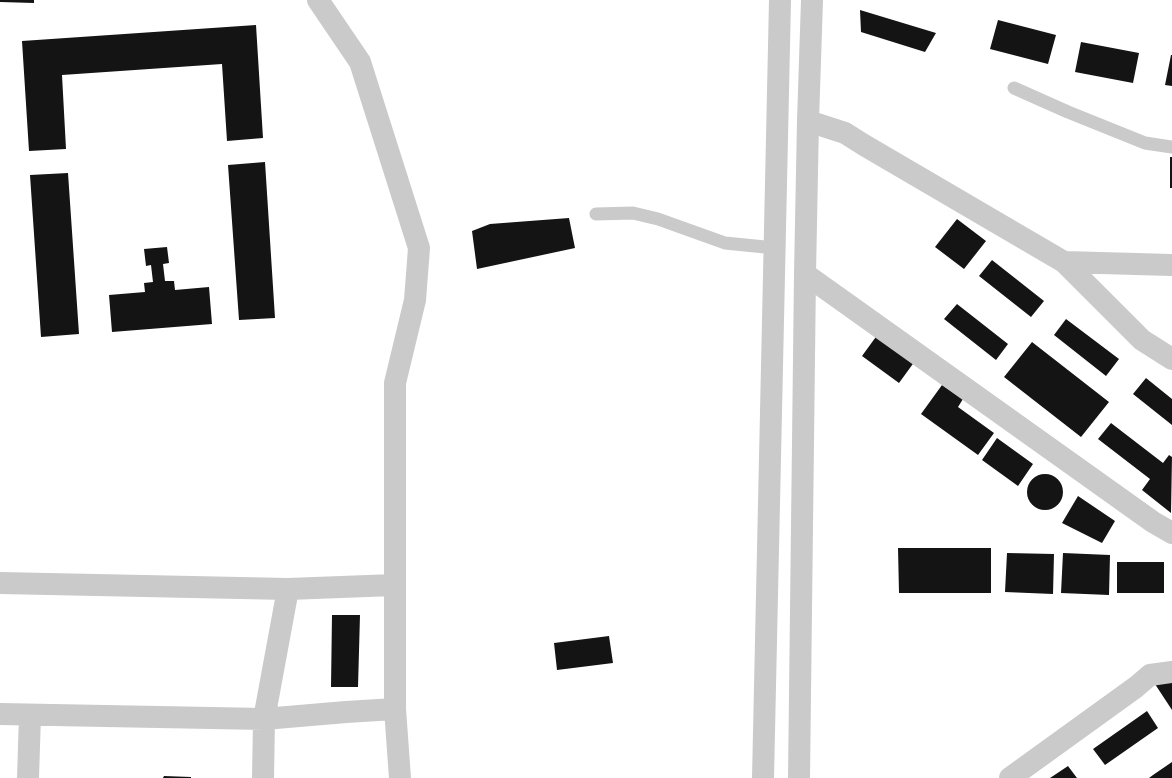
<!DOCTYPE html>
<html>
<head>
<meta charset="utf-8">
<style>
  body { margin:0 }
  canvas { display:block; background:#fff }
</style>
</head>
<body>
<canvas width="1172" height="778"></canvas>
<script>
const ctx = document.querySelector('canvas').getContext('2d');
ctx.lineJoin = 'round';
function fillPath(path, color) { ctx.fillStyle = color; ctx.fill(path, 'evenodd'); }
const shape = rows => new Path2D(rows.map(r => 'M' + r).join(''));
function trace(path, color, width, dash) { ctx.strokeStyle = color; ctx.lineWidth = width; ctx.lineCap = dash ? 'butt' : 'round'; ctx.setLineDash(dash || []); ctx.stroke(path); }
fillPath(shape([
  [0,0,34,0,34,3,0,2],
  [860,10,936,33,925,52,861,32],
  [998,20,1056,35,1048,64,990,49],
  [256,25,263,138,227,141,222,64,62,75,66,149,29,151,22,41],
  [1081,42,1139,53,1133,83,1075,72],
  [1171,55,1172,55,1172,86,1165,85],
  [1170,157,1172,157,1172,188,1170,188],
  [265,162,275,318,239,320,228,165],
  [68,173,79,334,41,337,30,175],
  [569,218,575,248,477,269,472,231,490,224],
  [957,219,986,241,964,269,935,247],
  [167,247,169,263,163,264,165,281,174,281,175,290,209,287,212,324,112,332,109,295,145,292,144,283,153,282,151,265,146,266,144,249],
  [992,260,1044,301,1031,317,979,276],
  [957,304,1008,344,996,360,944,319],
  [1066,319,1119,359,1106,376,1054,335],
  [878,334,915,361,899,383,862,356],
  [1032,342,1109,402,1081,437,1004,377],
  [1146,378,1172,399,1172,425,1133,394],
  [942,385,963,399,958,407,994,433,978,455,921,414],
  [1111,423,1163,463,1169,455,1172,457,1171,513,1142,490,1150,479,1098,439],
  [997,438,1033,464,1018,486,982,460],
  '1027 492a18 18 0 1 1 36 0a18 18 0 1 1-36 0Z',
  [1078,496,1115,521,1102,543,1062,523],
  [898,548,991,548,991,593,899,593],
  [1007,553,1054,554,1053,594,1005,592],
  [1063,553,1110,555,1109,595,1061,593],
  [1117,562,1164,562,1164,593,1117,593],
  [332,615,360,615,358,687,331,687],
  [609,636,613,663,557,670,554,643],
  [1151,678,1172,678,1172,710],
  [1147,711,1158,728,1105,765,1093,749],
  [1172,762,1172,778,1149,778,1153,775],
  [1068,766,1077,778,1050,778],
  [164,776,191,777,191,778,163,778]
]), '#141414');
trace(shape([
  [1014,88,1068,112,1145,143,1172,147],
  [596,214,633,213,658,219,725,243,775,248]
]), '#cacaca', 13);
trace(shape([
  [318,0,360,62,419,248,415,300,395,383,395,709,400,778],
  [808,121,845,133,864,145,1064,262,1142,340,1172,359],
  [1064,262,1172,265],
  [805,274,1153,522,1172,533],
  [0,583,288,589,394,585],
  [0,714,264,719,346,712,395,709],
  [28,778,30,715],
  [263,778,264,719,288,589],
  [1010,778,1136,687,1150,675,1172,672]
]), '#cacaca', 22);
trace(shape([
  [763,778,780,0],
  [799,778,805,274,808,121,812,0]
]), '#cacaca', 22);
</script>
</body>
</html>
